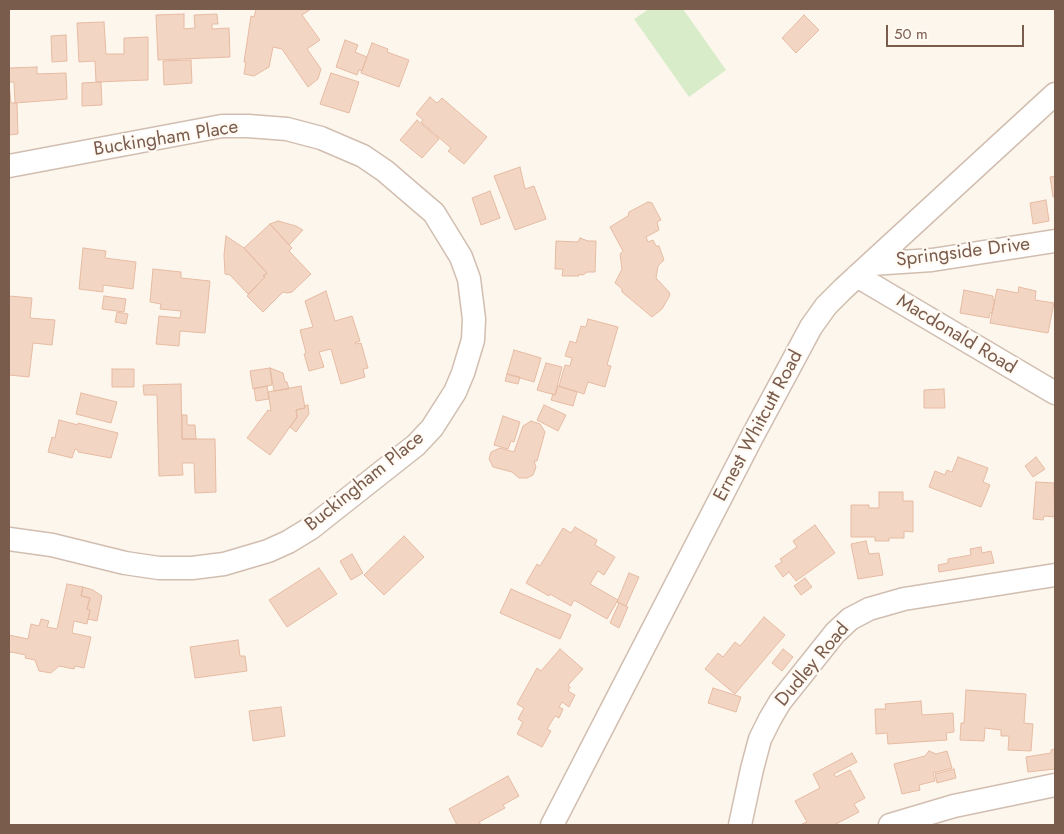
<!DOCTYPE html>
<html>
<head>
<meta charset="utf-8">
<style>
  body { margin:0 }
  #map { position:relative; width:1064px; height:834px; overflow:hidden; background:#fdf6ec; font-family:Jost,sans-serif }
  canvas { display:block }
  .frame { position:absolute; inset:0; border:10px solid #7a5c4d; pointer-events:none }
  .scale { position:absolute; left:886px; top:25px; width:138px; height:22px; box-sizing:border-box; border:2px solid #7a5c4d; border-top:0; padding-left:6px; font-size:15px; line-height:18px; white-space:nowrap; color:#7a5c4d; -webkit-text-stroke:4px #fffaf3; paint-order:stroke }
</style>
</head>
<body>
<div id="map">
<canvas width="1064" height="834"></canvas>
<div class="frame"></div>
<div class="scale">50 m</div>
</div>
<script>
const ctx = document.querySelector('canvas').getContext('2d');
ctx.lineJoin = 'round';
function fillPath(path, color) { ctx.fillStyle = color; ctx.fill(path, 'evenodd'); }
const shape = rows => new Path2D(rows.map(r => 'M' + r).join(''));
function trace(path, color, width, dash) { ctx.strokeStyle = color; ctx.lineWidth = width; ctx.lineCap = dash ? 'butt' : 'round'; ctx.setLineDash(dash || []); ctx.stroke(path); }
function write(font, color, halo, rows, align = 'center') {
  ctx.font = font + ' Jost,sans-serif'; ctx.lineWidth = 4.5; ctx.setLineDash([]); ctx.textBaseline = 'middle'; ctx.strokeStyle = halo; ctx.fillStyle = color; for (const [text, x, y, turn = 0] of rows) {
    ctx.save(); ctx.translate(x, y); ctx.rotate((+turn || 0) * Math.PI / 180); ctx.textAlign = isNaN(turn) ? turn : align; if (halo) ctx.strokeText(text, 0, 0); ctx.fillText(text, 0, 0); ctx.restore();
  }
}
fillPath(shape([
  [649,9,683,9,726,70,689,97,634,19]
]), '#d8ecc9');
const building = shape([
  [256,9,311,9,302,15,320,40,307,49,321,69,318,79,308,87,282,49,273,47,269,67,254,76,244,74,246,62,244,62,251,16,254,17,256,9],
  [184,14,184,29,195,28,194,15,217,14,218,24,212,24,212,29,229,28,230,57,158,60,156,15,184,14],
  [804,15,819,30,796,53,782,38,804,15],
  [104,22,106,54,124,54,124,38,148,37,148,80,96,82,95,61,79,62,77,23,104,22],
  [66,35,67,61,52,62,51,36,66,35],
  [345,40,358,45,355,52,367,57,362,71,359,70,357,75,336,67,345,40],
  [372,43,388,49,387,52,409,60,399,87,361,73,372,43],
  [191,60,192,83,164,85,163,61,191,60],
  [37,67,37,74,66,73,67,99,15,103,14,82,9,82,9,68,37,67],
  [331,73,359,82,349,113,320,104,331,73],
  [101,82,102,105,82,106,82,83,101,82],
  [9,83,11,103,17,103,18,134,9,135,9,83],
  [430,97,437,103,442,98,487,137,464,164,448,151,451,148,421,122,423,120,416,114,430,97],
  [417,120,439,139,422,158,400,140,417,120],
  [520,167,525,189,534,186,546,219,515,230,494,176,520,167],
  [1055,176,1055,196,1053,197,1050,177,1055,176],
  [490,191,500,218,481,225,472,198,490,191],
  [1046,200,1049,221,1033,224,1030,203,1046,200],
  [648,202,652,203,661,220,657,222,659,230,646,237,648,242,653,240,656,246,659,246,664,260,658,266,656,278,669,292,670,295,662,309,652,317,622,292,622,289,615,283,622,269,620,254,623,251,610,227,628,216,629,212,648,202],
  [278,221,296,226,303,230,289,245,270,224,278,221],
  [270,224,292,248,289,251,311,274,292,292,287,293,283,292,263,312,247,296,265,277,263,276,267,273,244,248,270,224],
  [226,236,244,248,267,273,263,276,265,277,248,294,230,275,225,274,224,255,226,236],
  [580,238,588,241,596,241,595,272,587,272,583,275,579,274,579,276,562,276,563,269,555,269,556,241,578,242,580,238],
  [83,248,106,251,105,258,136,262,133,289,103,285,103,292,79,289,83,248],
  [153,269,181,272,181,278,210,281,205,333,180,331,179,346,156,344,159,316,180,318,181,311,160,309,161,304,150,302,153,269],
  [1019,287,1036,291,1035,300,1054,303,1048,333,990,323,997,289,1018,293,1019,287],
  [964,290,993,296,993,300,995,300,992,313,990,313,989,318,960,313,964,290],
  [326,291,335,321,352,316,360,341,355,343,356,344,361,343,368,368,363,369,365,377,341,384,331,349,319,352,324,367,309,371,304,354,306,353,300,330,313,327,305,301,326,291],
  [9,296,32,298,30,318,55,320,52,345,33,343,29,377,9,375,9,296],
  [104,296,126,299,124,312,102,309,104,296],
  [117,312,128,314,126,324,115,322,117,312],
  [588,319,618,327,607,365,611,366,605,387,588,382,584,394,559,386,565,365,570,366,572,358,565,356,570,341,576,343,581,326,586,327,588,319],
  [514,350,541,358,534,382,507,374,514,350],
  [546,363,562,367,555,395,537,390,546,363],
  [270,368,283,373,285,382,287,382,289,389,274,391,270,368],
  [270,368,272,385,253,389,250,371,270,368],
  [112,369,134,369,134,387,112,387,112,369],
  [507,374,520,377,518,384,505,381,507,374],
  [181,384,182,439,215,439,216,492,195,493,194,463,182,463,183,475,159,476,157,395,144,395,143,385,181,384],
  [267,386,269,399,256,401,254,388,267,386],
  [301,386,305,408,296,410,297,417,270,455,247,438,268,410,271,411,268,392,301,386],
  [558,386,577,392,573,406,551,400,553,394,555,395,558,386],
  [944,389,945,408,924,408,924,390,944,389],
  [81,393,117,402,111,423,76,414,81,393],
  [308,405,309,414,296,432,290,427,297,417,296,410,305,408,304,406,308,405],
  [544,405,566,415,558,431,537,420,544,405],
  [182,415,187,415,187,425,195,425,196,439,182,439,182,415],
  [503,416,520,422,514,442,511,441,508,449,494,445,503,416],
  [59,420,78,425,78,423,118,433,111,458,78,452,78,450,75,449,72,458,48,452,52,437,55,438,59,420],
  [531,421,540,424,545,432,537,461,534,461,536,467,533,475,527,478,519,478,512,472,493,467,489,459,491,452,500,448,514,452,523,426,531,421],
  [958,457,988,468,983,482,990,485,981,507,929,487,935,471,945,475,947,470,952,472,958,457],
  [1036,457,1045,469,1033,477,1025,466,1036,457],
  [1036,482,1054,483,1055,517,1044,516,1043,520,1033,519,1036,482],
  [879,492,903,492,903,501,913,501,913,532,904,531,904,538,889,538,889,541,875,541,875,537,851,537,851,505,869,505,869,508,879,508,879,492],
  [815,525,835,553,796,581,789,572,783,577,775,566,782,562,780,559,797,547,793,541,815,525],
  [575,527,597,540,595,545,615,557,604,575,598,571,590,584,618,600,607,619,574,600,571,606,550,594,549,596,526,583,537,564,540,566,563,528,571,533,575,527],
  [404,536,424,557,384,595,364,575,404,536],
  [866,541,869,554,879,553,883,575,858,579,851,544,866,541],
  [981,547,982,553,991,551,994,563,939,572,938,565,948,563,948,559,971,555,970,549,981,547],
  [352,554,363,573,351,580,340,561,352,554],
  [319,568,337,594,287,627,269,600,319,568],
  [629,573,639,577,626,606,617,602,629,573],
  [805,578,812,587,801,595,794,586,805,578],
  [67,584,83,587,81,596,90,598,87,609,90,610,87,624,74,621,72,633,91,637,84,668,75,666,74,669,59,666,51,673,39,671,35,660,25,658,26,655,11,652,9,654,9,635,28,639,31,624,39,626,41,619,49,621,47,627,57,629,67,584],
  [83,587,93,590,102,596,97,621,88,619,90,610,87,609,90,598,81,596,83,587],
  [511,589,571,615,560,639,500,613,511,589],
  [619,603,628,607,619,628,610,623,619,603],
  [764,617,785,635,735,694,705,669,718,653,723,657,735,642,740,646,764,617],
  [238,640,240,656,245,656,247,671,195,678,190,647,238,640],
  [560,649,583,669,568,685,570,687,568,691,575,695,569,707,562,702,559,707,563,709,559,718,555,716,547,729,551,731,542,747,517,734,523,722,518,719,524,708,517,704,537,668,541,671,560,649],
  [783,649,793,657,782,671,772,663,783,649],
  [713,688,741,697,736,712,708,703,713,688],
  [966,690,1026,694,1024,723,1033,724,1031,751,1008,750,1009,736,1001,736,1001,730,985,728,984,741,960,740,961,723,964,723,966,690],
  [921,701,922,715,953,713,954,732,946,733,947,740,888,744,887,733,876,734,875,709,886,709,885,704,921,701],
  [281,707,285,736,253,741,249,711,281,707],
  [1055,749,1055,769,1028,772,1026,757,1051,753,1051,750,1055,749],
  [929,751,936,754,947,751,952,768,933,773,935,781,919,785,920,790,902,794,894,764,925,756,929,751],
  [852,753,857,762,834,774,836,777,850,770,865,798,854,804,859,812,834,825,800,825,807,822,795,801,820,788,813,774,852,753],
  [954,769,956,778,937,783,935,774,954,769],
  [508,776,519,796,503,805,505,808,479,822,481,825,457,825,449,809,508,776]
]);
fillPath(building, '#f3d5c3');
trace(building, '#e6bba3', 1);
const minor = shape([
  [9,166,222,126,248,126,287,129,321,138,363,156,385,171,434,213,461,257,469,279,474,319,473,340,463,373,455,392,432,428,416,445,311,528,288,542,268,551,224,564,192,568,159,568,125,563,52,545,9,539],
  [871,264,932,260,1055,241],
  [857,276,1055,393],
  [552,825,752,437,811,327,826,306,843,289,1055,94],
  [740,825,752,769,760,739,770,719,780,702,835,633,850,619,869,609,904,599,1055,575],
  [890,825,954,806,1055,785]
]);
trace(minor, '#d1beb0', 25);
trace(minor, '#fff', 22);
write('19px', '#7a5c4d', '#fffaf3', [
  ["Buckingham Place",166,139,-9],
  ["Springside Drive",963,253,-7],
  ["Macdonald Road",956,335,31],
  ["Ernest Whitcutt Road",759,426,-62],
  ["Buckingham Place",365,482,-39],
  ["Dudley Road",813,665,-50]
]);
</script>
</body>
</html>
